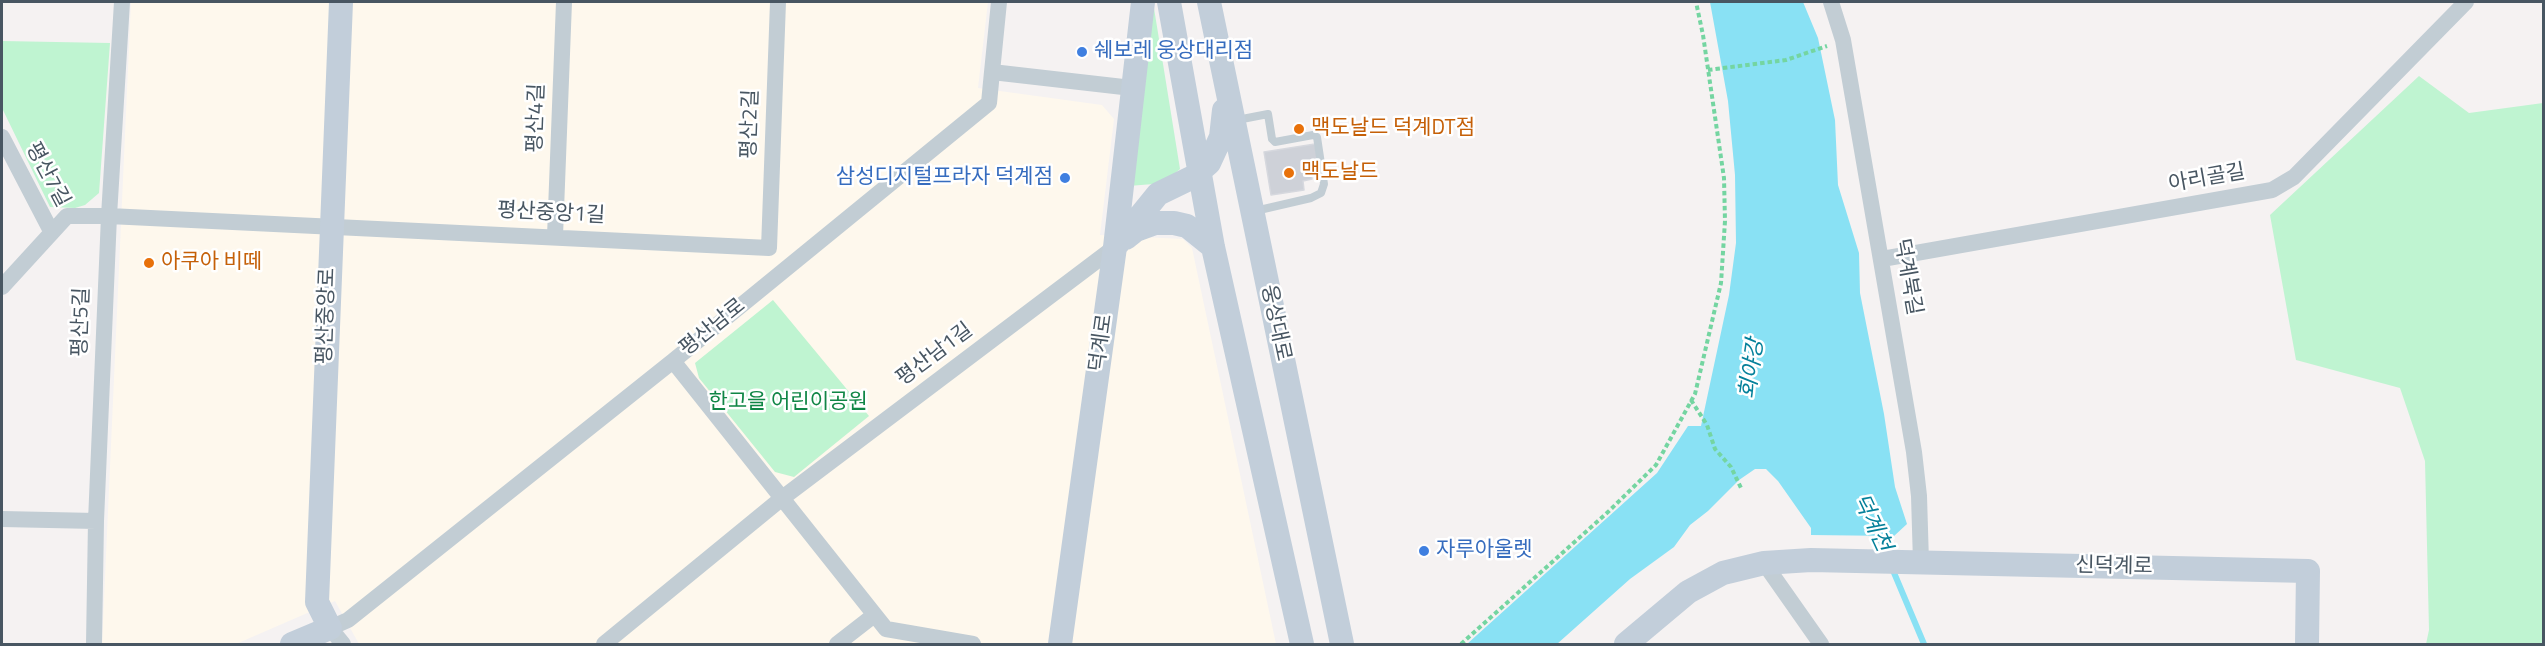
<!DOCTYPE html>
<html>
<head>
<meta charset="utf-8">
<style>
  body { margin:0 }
  #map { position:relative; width:2545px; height:646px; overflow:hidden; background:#f5f2f2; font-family:"Titillium Web",sans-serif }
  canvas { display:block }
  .frame { position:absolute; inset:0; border:3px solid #485662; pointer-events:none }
</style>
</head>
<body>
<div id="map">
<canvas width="2545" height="646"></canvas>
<div class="frame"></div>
</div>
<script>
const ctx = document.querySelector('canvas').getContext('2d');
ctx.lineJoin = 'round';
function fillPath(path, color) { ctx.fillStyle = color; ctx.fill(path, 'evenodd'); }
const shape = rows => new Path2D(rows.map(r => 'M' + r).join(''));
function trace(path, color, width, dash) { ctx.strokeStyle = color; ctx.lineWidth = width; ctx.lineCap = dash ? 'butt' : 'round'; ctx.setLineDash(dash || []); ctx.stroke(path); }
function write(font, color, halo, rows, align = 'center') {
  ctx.font = font + ' "Titillium Web","Noto Sans KR",sans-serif'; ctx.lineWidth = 5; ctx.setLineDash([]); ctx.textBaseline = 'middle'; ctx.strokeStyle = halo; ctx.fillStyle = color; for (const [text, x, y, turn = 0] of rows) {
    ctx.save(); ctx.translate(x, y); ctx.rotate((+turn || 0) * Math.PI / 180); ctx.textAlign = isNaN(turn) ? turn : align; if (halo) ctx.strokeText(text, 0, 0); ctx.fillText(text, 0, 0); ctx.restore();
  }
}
fillPath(shape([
  [131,2,988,2,978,88,1102,105,1114,119,1100,235,1183,239,1192,248,1276,644,359,644,335,601,236,644,102,644]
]), '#fef8ed');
fillPath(shape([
  [1153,2,1180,169,1167,180,1154,184,1128,186],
  [2,41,110,43,99,193,85,205,75,208,50,207,2,108],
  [2419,76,2469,113,2543,103,2543,644,2426,644,2429,630,2425,461,2400,388,2296,360,2270,215],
  [773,300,869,416,794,477,775,472,699,378,695,363]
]), '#bff4d1');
fillPath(shape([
  [1710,2,1803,2,1818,38,1835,120,1838,185,1859,253,1860,293,1884,414,1895,487,1907,524,1894,536,1811,535,1811,528,1778,481,1766,469,1755,469,1739,480,1708,511,1690,525,1674,547,1630,579,1557,644,1467,644,1657,473,1688,426,1701,426,1729,295,1736,243,1735,175,1728,101]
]), '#89e1f4');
trace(shape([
  [1876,529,1887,555],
  [1892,568,1924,644]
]), '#89e1f4', 6);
const building = shape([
  [1315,144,1319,166,1310,167,1312,179,1303,181,1304,190,1271,195,1264,152,1315,144]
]);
fillPath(building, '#ced1d8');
trace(building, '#d6d8de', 1.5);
trace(shape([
  [1708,70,1786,60,1827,46],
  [1691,400,1707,425,1715,449,1731,467,1741,488],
  [1461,644,1609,511,1656,465,1695,394,1721,283,1725,221,1724,178,1703,35,1696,2]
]), '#74d5a1', 4, [4.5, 3]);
trace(shape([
  [1237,120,1268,114,1272,139,1275,142,1313,135,1317,137,1324,184,1321,193,1311,198,1255,211]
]), '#c2cdd4', 8);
trace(shape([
  [1831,2,1843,40,1914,452,1919,496,1921,562],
  [992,72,999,2],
  [2,137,51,231],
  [555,236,564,2],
  [769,248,778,2],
  [1882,259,2272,190,2294,177,2466,2],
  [2,287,67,216,109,216,769,248],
  [673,361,886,629,973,644],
  [2,519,96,521],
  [1764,563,1821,644],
  [94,644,96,521,109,216,122,2],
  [343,644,330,628,348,620,673,361,989,103,992,72,1132,88],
  [604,644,781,499,1115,247],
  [837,644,873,616]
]), '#c2cdd4', 16);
trace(shape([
  [1169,2,1213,247,1302,644],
  [1209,2,1342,644],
  [1126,238,1136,230,1155,223,1174,223,1187,226,1213,247],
  [1115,247,1158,194,1193,177,1209,163,1221,137,1224,110],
  [292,644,330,628,317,602,341,2],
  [1060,644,1115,247,1143,2],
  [1626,644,1688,592,1723,573,1764,563,1811,560,2308,571,2307,644]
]), '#c2ceda', 24);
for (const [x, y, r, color] of [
  [1082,52,6,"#3f7fe0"],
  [1299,129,6,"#e8710a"],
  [1289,173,6,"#e8710a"],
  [1065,178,6,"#3f7fe0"],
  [149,263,6,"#e8710a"],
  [1424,551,6,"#3f7fe0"]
]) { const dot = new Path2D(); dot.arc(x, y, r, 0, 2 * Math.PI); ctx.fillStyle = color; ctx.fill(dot); trace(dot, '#fff', 2); }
write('21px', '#366cbe', '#fff', [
  ["쉐보레 웅상대리점",1094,52],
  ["삼성디지털프라자 덕계점",1053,178,"right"],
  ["자루아울렛",1436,551]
], 'left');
write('21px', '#485662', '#fff', [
  ["평산4길",537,118,-88],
  ["평산2길",751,124,-88],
  ["평산7길",47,175,62],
  ["아리골길",2207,179,-10],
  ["평산중앙1길",551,214,3],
  ["덕계북길",1907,277,80],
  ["평산중앙로",327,316,-88],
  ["평산5길",82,322,-88],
  ["웅상대로",1275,323,78],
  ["평산남로",713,328,-39],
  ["덕계로",1102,343,-82],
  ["평산남1길",935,355,-37],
  ["신덕계로",2114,567,1]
]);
write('21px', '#c56008', '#fff', [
  ["맥도날드 덕계DT점",1311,129],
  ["맥도날드",1301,173],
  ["아쿠아 비떼",161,263]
], 'left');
write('21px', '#108646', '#fff', [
  ["한고을 어린이공원",788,403]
]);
write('italic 22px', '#04809a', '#fff', [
  ["회야강",1753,369,-82],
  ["덕계천",1871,523,65]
]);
</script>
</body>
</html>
